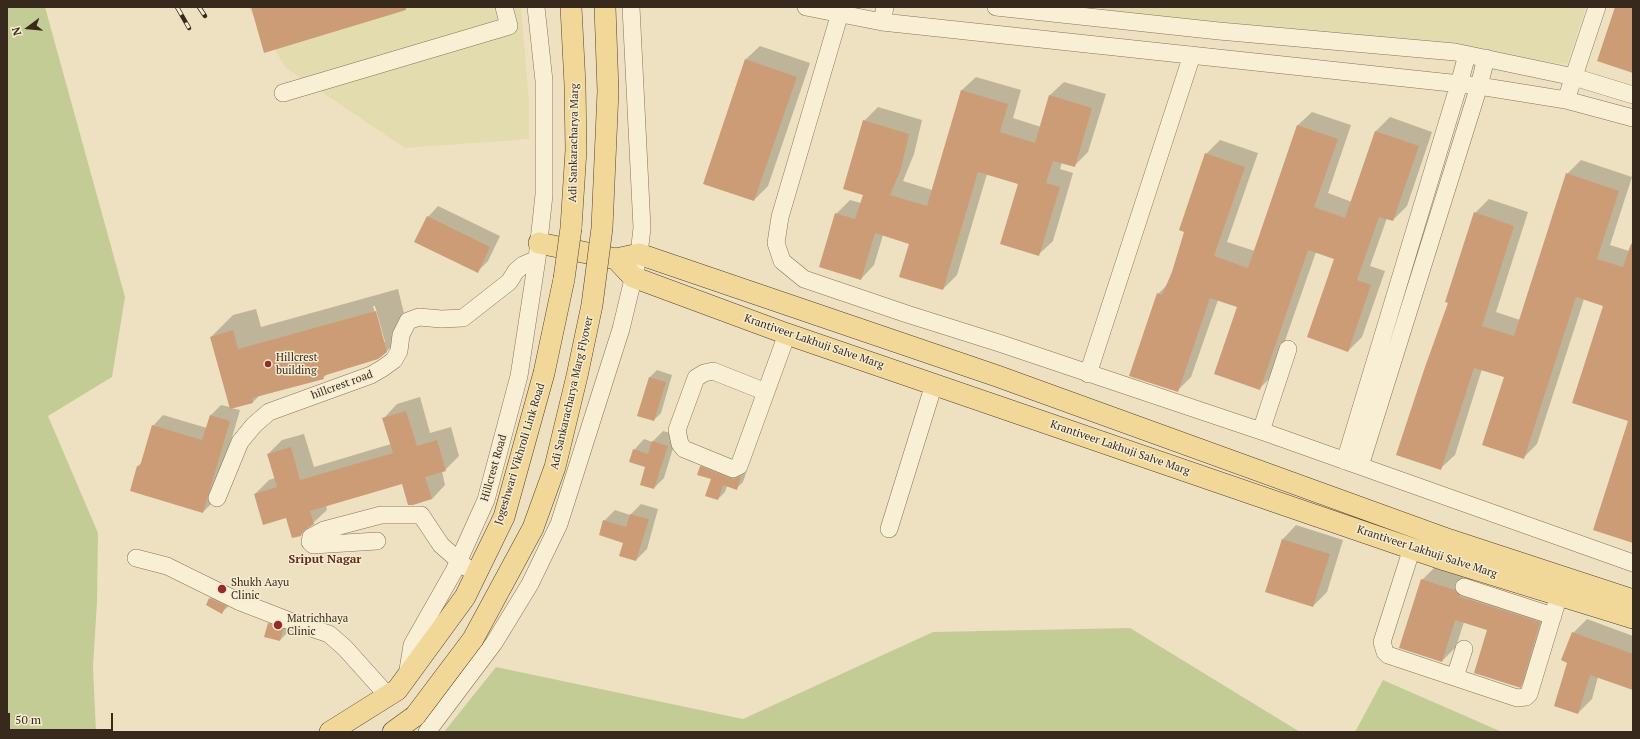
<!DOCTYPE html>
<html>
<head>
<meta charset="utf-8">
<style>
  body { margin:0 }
  #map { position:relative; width:1640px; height:739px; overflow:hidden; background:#eee1c1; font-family:"PT Serif",serif }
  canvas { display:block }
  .frame { position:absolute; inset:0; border:8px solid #372a1d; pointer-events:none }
  .north { position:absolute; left:8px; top:8px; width:40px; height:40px; -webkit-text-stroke:3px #f5ebd0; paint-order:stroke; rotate:254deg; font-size:11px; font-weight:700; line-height:16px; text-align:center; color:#372a1d }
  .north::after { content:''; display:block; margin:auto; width:14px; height:18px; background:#372a1d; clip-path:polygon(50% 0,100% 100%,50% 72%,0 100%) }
  .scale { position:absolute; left:8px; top:713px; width:105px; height:18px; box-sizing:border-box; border:2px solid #372a1d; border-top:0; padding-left:5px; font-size:12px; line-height:14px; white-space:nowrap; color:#372a1d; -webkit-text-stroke:3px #f5ebd0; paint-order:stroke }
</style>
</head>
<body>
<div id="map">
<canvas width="1640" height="739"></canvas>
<div class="frame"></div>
<div class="north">N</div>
<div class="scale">50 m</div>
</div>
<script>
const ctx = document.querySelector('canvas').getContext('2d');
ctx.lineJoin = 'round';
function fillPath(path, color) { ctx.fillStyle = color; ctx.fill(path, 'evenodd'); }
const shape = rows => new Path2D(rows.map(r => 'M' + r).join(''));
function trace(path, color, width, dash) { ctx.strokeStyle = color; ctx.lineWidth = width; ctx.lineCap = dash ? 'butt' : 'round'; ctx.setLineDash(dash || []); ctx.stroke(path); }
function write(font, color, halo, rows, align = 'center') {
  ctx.font = font + ' "PT Serif",serif'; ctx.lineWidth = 3; ctx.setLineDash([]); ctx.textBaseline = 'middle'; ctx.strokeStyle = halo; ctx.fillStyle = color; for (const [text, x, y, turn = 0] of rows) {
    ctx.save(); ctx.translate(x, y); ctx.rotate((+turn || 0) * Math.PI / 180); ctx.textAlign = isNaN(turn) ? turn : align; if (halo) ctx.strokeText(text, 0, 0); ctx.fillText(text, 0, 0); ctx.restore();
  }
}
fillPath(shape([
  [248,7,521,7,529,101,529,139,405,148,286,68],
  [1100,7,1586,7,1567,64,1100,14]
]), '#e3dcae');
fillPath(shape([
  [7,7,45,7,125,297,112,377,48,416,98,533,97,602,93,667,96,732,7,732],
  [1130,628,1300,732,444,732,496,667,743,719,933,632],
  [1383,680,1502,732,1355,732]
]), '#c4cc95');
fillPath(shape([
  [760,46,810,63,768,186,754,200,746,59],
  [976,77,1021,90,1013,118,1041,127,1050,95,1064,82,1106,94,1088,152,1074,166,1062,162,1060,169,1073,173,1053,241,1039,254,1019,184,987,174,957,275,943,289,910,243,883,235,874,265,861,279,836,214,850,200,861,203,864,194,864,121,878,107,922,120,914,154,903,181,932,190,962,90],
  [1312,112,1351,125,1328,193,1352,202,1376,131,1390,117,1432,132,1407,206,1393,220,1387,218,1370,266,1385,271,1362,337,1348,351,1335,258,1316,252,1273,375,1260,388,1238,307,1218,300,1191,377,1177,391,1158,294,1168,284,1172,272,1186,232,1206,154,1220,140,1258,153,1227,242,1255,251,1298,125],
  [1581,160,1632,177,1610,245,1629,251,1633,240,1633,542,1629,421,1604,306,1584,299,1537,444,1523,458,1505,377,1482,369,1455,455,1441,468,1449,302,1475,213,1489,199,1528,212,1496,312,1520,320,1567,174],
  [438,206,500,236,488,261,477,272,428,217],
  [398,289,408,330,386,352,328,373,323,378,259,396,253,402,231,408,240,410,213,502,203,512,138,466,142,462,153,426,163,415,207,428,211,415,221,405,230,407,211,337,233,315,256,309,261,327],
  [373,306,375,306,385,342,383,342],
  [657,370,672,375,661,413,654,420,638,415,650,377],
  [420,397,430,433,451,427,459,456,445,470,442,471,445,485,432,499,403,483,326,505,327,510,300,535,287,517,255,494,269,480,275,478,268,454,282,440,304,434,314,467,391,444,384,418,397,404],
  [663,431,677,435,664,478,654,488,647,467,634,450,644,439,652,442],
  [707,460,741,473,747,470,743,482,736,489,727,486,725,492,718,499,712,478,700,467],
  [641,504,658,509,647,549,636,560,624,542,604,521,615,510,630,515],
  [1296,525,1343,540,1327,592,1313,606,1266,591,1283,539],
  [1436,566,1469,576,1475,583,1553,609,1534,673,1520,686,1488,630,1464,622,1456,647,1442,661,1422,580],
  [217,592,229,606,222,612,210,599],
  [276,617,290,622,287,633,280,640,269,624],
  [1587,619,1633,636,1633,689,1598,677,1592,699,1578,713,1569,663,1573,633]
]), '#0003');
fillPath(shape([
  [251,7,406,7,406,10,264,53],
  [1615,7,1633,7,1633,73,1597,61],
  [745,59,797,77,754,201,703,184],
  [961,90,1008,104,1000,132,1035,143,1049,95,1092,108,1075,167,1053,161,1046,183,1060,187,1039,256,1000,244,1018,184,978,172,943,290,899,277,909,244,875,233,861,280,819,267,835,213,855,219,863,195,843,189,863,120,909,134,901,169,890,195,927,206],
  [1297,125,1338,139,1314,207,1345,218,1375,131,1419,146,1393,221,1379,217,1357,280,1371,285,1348,352,1307,337,1334,259,1308,250,1260,390,1214,374,1237,307,1210,298,1178,392,1129,376,1157,293,1162,295,1172,272,1184,232,1179,230,1205,153,1245,167,1214,256,1248,268],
  [1566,173,1619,191,1597,259,1623,267,1631,244,1633,244,1633,543,1593,530,1628,421,1572,403,1603,306,1576,297,1524,459,1482,445,1504,377,1474,368,1441,470,1396,455,1425,367,1448,303,1445,302,1474,212,1514,226,1482,326,1514,336],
  [427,216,490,247,478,273,414,242],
  [376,311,387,352,378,359,323,376,324,379,252,398,253,403,230,409,210,337,233,330,238,349],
  [649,377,666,382,654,421,637,416],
  [406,411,417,446,437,440,446,471,425,477,432,499,413,505,408,505,402,484,310,511,314,524,303,531,301,536,292,538,286,518,263,525,254,494,277,487,267,454,291,447,300,480,393,453,382,418],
  [210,415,230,421,203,513,130,491,137,466,140,466,152,425,202,440],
  [652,441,668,446,654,489,640,485,645,467,629,462,633,449,648,454],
  [700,466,730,478,734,479,741,476,737,490,723,485,718,500,705,496,711,479,697,475],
  [630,514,649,519,636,561,619,556,623,543,599,535,603,520,626,527],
  [1282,539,1330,554,1313,607,1265,592],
  [1421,579,1455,590,1461,597,1540,622,1521,688,1474,673,1487,630,1455,620,1442,662,1399,648],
  [209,598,226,606,222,614,206,605],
  [268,623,283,629,280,641,264,637],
  [1572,632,1633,654,1633,690,1590,675,1578,714,1554,706,1567,663,1561,660]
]), '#cc9c76');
const minor = shape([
  [806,7,882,22,1479,86,1566,100,1633,118],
  [996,7,1219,31,1455,52,1574,77,1633,95],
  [840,13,780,217,776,243,782,261,804,279,907,314,999,343,1267,433,1633,563],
  [882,22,885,7],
  [283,93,509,26,504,7],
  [1566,100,1597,7],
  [1088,374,1192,55],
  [766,392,713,371,704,373,696,378,677,430,680,444,684,449,733,469,739,466,787,334],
  [1261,431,1288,349],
  [1345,461,1459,84,1467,55],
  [1360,466,1479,86,1486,58],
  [217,498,240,442,254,425,269,412,371,375,383,368,394,360,399,351,401,335,408,321,419,317,441,319,463,318,509,282,516,271,523,265,537,259],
  [889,529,934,384],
  [377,541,313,545,310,542,311,537,324,530,381,515,421,515,441,545,467,568],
  [1412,548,1382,642,1385,652,1388,655,1517,698,1526,697,1529,694,1559,595],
  [136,558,167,566,238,601,287,620,329,634,345,648,388,696],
  [1464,587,1553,616],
  [407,676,412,645,454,571,486,500,519,376,537,259,544,195,544,81,536,7],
  [1455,677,1464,649],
  [427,732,494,643,530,584,559,524,621,329,639,254,642,228,631,7]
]);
const major = shape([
  [571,7,575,85,576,150,571,228],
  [539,243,616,259,639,254,997,376,1450,540,1633,600],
  [616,259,633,277,787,334,1445,560,1633,618],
  [330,732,397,690,465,597,504,517,544,373,564,279],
  [393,732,415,716]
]);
trace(minor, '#877258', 18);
trace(major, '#55402d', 22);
trace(minor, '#f9efd4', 17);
trace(major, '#f1d898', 21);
const rail = shape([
  [177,7,189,28],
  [199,7,205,16]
]);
trace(rail, '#372a1d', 4.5);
trace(rail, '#f5ebd0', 3, [9]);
const majorBridge = shape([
  [564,279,571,228],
  [415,716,473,639,533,528,555,467,577,376,592,305,602,228,608,91,605,7]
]);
trace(majorBridge, '#55402d', 22, []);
trace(majorBridge, '#f1d898', 21);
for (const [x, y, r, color] of [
  [268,364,4,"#962b29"],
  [222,589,5,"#962b29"],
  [278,625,5,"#962b29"]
]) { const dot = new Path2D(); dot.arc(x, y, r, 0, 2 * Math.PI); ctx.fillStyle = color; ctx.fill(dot); trace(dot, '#f5ebd0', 1.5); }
write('11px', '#372a1d', '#f5ebd0', [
  ["Adi Sankaracharya Marg",574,143,-89],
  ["Krantiveer Lakhuji Salve Marg",814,342,19],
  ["hillcrest road",342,385,-20],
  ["Adi Sankaracharya Marg Flyover",572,393,-77],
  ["Krantiveer Lakhuji Salve Marg",1120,448,19],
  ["Jogeshwari Vikhroli Link Road",520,454,-73],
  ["Hillcrest Road",494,468,-74],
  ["Krantiveer Lakhuji Salve Marg",1427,552,18]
]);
write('11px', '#372a1d', '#f5ebd0', [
  ["Hillcrest",276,358],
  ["building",276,371],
  ["Shukh Aayu",231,583],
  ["Clinic",231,596],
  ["Matrichhaya",287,619],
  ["Clinic",287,632]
], 'left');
write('bold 12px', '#632d1c', '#f5ebd0', [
  ["Sriput Nagar",325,560]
]);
</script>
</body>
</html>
